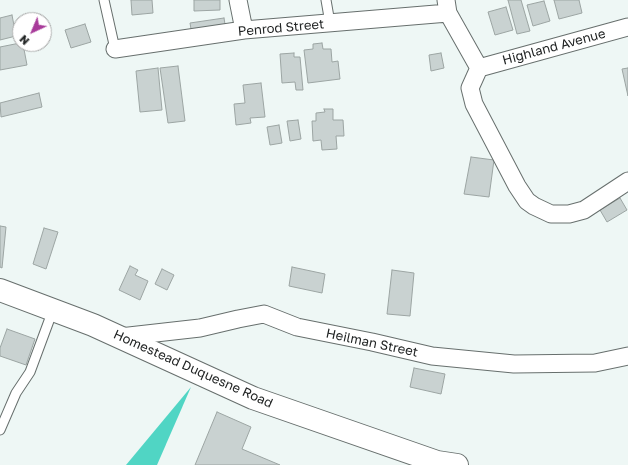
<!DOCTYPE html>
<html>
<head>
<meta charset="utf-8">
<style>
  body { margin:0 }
  #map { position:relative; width:628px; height:465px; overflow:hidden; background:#eef7f5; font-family:"Golos Text",sans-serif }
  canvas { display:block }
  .north { position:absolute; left:12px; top:12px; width:40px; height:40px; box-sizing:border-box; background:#fff; border:1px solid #a6a7a7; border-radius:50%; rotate:224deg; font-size:11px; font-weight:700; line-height:16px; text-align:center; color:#202323 }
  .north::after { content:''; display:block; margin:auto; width:14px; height:18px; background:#a83b9a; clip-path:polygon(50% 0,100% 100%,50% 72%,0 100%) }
</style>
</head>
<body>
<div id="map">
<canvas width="628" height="465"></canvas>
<div class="north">N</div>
</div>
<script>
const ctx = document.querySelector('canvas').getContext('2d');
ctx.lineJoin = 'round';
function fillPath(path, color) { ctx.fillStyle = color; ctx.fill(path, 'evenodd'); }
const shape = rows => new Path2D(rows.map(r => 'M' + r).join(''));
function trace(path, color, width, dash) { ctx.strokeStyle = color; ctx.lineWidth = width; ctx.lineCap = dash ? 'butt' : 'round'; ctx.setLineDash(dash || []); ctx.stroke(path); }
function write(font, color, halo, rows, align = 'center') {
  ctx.font = font + ' "Golos Text",sans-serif'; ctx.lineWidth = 4; ctx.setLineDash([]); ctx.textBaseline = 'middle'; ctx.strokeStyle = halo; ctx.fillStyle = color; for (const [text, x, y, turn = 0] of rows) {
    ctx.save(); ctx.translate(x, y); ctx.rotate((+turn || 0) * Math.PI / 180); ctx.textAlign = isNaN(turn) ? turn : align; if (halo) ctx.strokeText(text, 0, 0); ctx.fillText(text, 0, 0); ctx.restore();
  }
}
fillPath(shape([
  [191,387,157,465,126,465]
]), '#50d5c4');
const building = shape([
  [131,0,152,0,153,13,132,15,131,0],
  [194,0,220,0,220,10,194,11,194,0],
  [508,0,521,0,530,31,517,34,508,0],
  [554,0,579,0,582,13,559,19,554,0],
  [544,1,550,21,533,26,527,5,544,1],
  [506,7,513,30,495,35,488,12,506,7],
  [12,15,16,36,0,40,0,18,12,15],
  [224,18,226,30,192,35,190,23,224,18],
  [85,24,91,42,71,48,65,30,85,24],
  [20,43,23,44,27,65,0,70,0,47,20,43],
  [322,43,323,49,331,49,332,62,338,61,340,79,308,83,304,50,313,49,313,44,322,43],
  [294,53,294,57,300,57,303,90,296,90,295,82,282,83,280,54,294,53],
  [441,53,444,68,431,71,429,55,441,53],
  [178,66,185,121,168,123,160,68,178,66],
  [158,68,162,110,140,112,136,71,158,68],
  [628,68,628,96,622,69,628,68],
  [261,83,265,117,250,118,251,123,236,125,234,104,245,103,243,85,261,83],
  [39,93,42,107,1,117,0,103,39,93],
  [324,109,333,109,333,120,343,120,344,136,336,136,337,149,322,150,321,140,313,141,312,121,316,121,316,113,325,112,324,109],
  [298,120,301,139,290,141,287,121,298,120],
  [279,125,282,143,270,145,267,127,279,125],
  [471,157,494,160,489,197,464,194,471,157],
  [620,198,627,210,607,222,600,210,620,198],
  [0,226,6,227,2,268,0,267,0,226],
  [44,228,58,232,46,269,33,264,44,228],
  [130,266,138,270,135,275,148,281,140,300,119,290,130,266],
  [292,267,325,274,322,293,289,286,292,267],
  [162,269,174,275,167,290,155,284,162,269],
  [392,270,414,273,410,316,387,314,392,270],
  [7,329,35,339,26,365,0,356,0,348,7,329],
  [414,368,445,374,441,394,410,387,414,368],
  [217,412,251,427,242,449,280,465,195,465,217,412]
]);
fillPath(building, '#c9d2d1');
trace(building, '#9ca5a3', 1);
const service = shape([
  [104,0,115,49],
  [326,0,330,23],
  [0,430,16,393,30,372,53,310]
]);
const minor = shape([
  [238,0,244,30],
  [446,0,448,13,479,68],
  [115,49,244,30,448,13],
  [479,68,470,88,474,104,517,186,527,201,534,206,551,214,569,214,584,210,628,181],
  [479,68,628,27],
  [120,337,200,328,238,319,264,314,297,327,372,342,432,356,514,364,595,363,628,356]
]);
const tertiary = shape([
  [0,290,93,325,253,398,437,462,457,465]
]);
trace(service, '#676f6d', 11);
trace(minor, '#676f6d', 19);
trace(tertiary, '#676f6d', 24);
trace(service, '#fff', 9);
trace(minor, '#fff', 17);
trace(tertiary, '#fff', 22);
write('13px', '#202323', '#fff', [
  ["Penrod Street",281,28,-5],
  ["Highland Avenue",554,47,-15],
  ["Heilman Street",372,343,12],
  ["Homestead Duquesne Road",193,369,24]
]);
</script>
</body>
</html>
